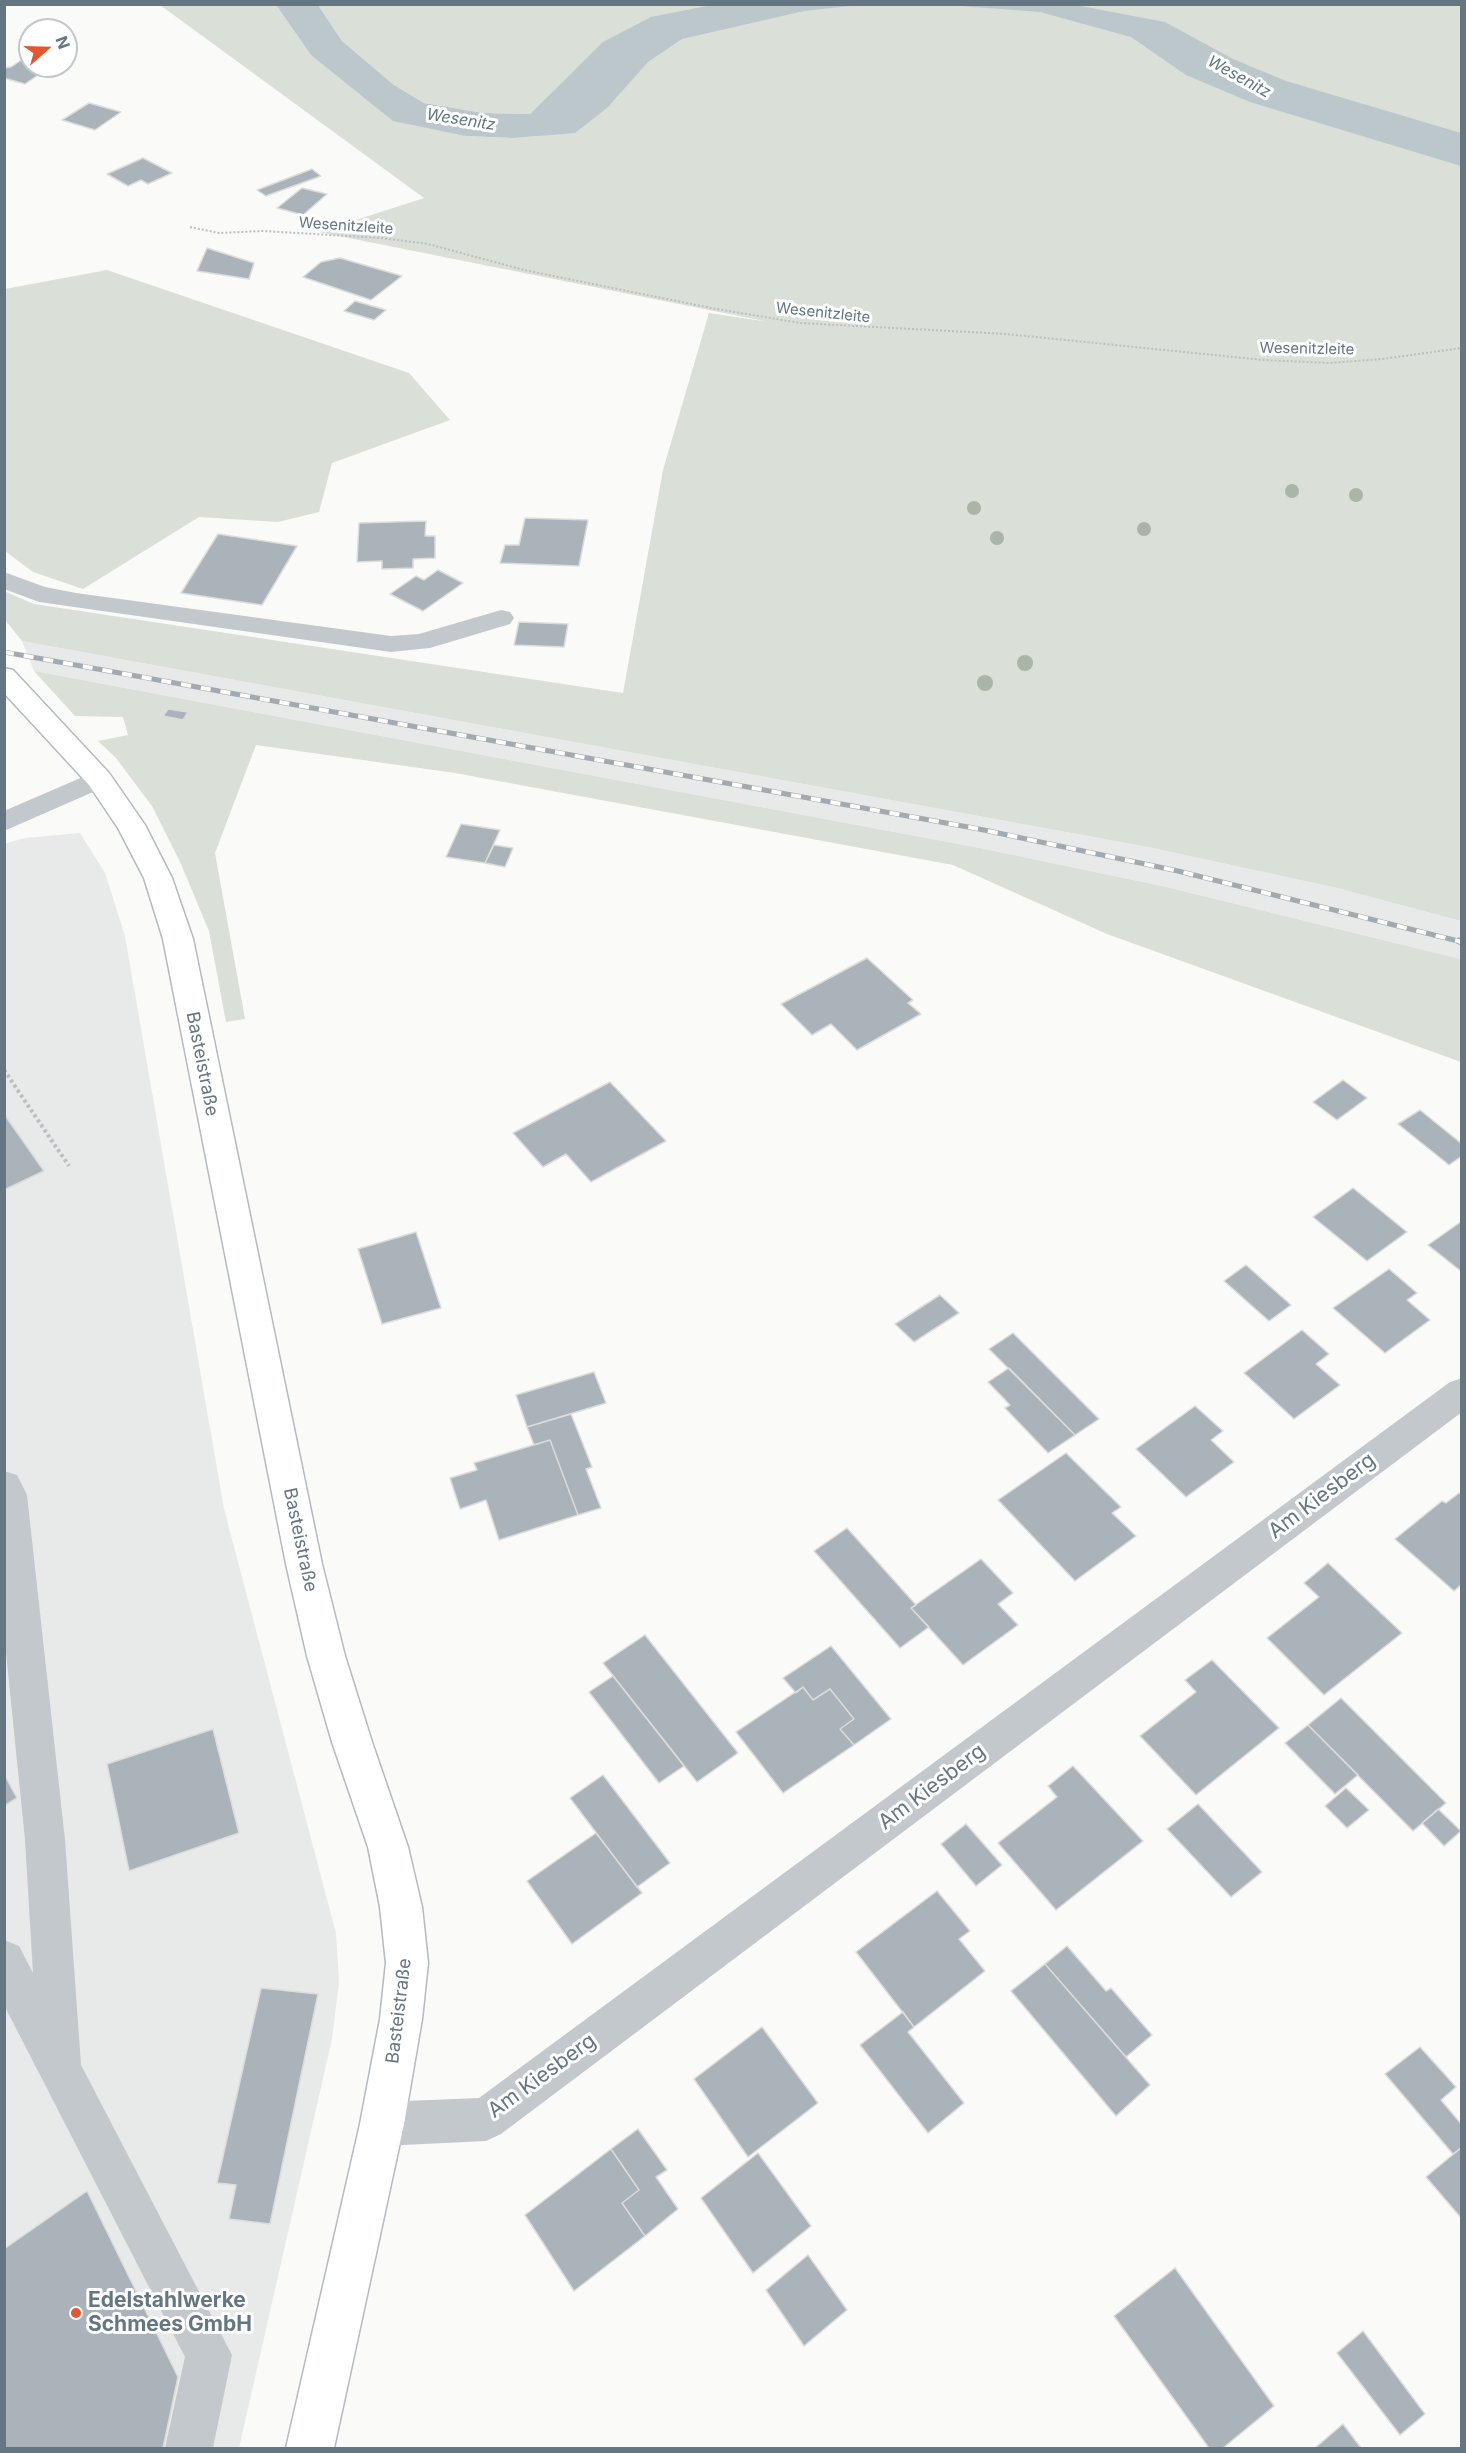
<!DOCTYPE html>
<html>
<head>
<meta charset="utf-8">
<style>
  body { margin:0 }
  #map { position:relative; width:1466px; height:2453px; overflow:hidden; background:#fafaf8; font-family:Inter,sans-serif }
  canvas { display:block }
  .frame { position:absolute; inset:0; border:6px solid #657683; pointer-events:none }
  .north { position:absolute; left:18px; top:18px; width:60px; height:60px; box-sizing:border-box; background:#fff; border:2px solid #c1c8cd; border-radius:50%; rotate:70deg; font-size:16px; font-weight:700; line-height:24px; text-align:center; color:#657683 }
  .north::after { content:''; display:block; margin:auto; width:21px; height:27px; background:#e4572e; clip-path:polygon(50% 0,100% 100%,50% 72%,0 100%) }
</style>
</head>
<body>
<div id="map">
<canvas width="1466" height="2453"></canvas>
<div class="frame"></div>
<div class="north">N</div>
</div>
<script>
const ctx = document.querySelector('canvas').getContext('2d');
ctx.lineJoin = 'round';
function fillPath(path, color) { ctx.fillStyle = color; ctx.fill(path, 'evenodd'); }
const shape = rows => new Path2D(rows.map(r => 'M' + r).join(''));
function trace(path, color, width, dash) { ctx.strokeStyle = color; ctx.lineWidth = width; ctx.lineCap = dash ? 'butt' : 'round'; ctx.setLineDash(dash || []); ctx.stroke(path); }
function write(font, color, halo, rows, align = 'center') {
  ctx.font = font + ' Inter,sans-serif'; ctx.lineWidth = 6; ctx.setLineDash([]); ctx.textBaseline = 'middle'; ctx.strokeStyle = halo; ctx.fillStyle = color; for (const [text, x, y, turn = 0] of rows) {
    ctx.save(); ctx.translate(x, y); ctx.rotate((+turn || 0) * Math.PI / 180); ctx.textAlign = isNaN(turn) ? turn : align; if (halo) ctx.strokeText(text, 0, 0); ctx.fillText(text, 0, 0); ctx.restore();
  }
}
fillPath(shape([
  [22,641,1148,847,1337,888,1461,921,1461,959,1162,886,980,848,34,671],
  [80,833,105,873,125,936,224,1509,336,1933,339,1982,332,2039,239,2448,5,2448,4,844,25,838]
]), '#e8e9e9');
fillPath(shape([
  [160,5,276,5,311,55,466,136,514,138,538,136,578,67,530,114,483,113,424,103,394,85,342,41,318,5,1461,5,1461,921,1337,888,1148,847,22,641,5,620,4,591,34,604,623,693,663,470,709,313,769,322,319,232,424,198],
  [107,270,409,373,450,420,332,463,319,512,278,522,199,517,83,589,33,572,5,551,5,289],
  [34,671,980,848,1162,886,1461,959,1461,1062,1107,934,953,865,455,773,256,745,215,853,245,1019,226,1022,209,931,181,864,152,806,116,758,98,741,128,735,123,717,75,716]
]), '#dadfd7');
fillPath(shape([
  [276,5,318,5,342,41,394,85,424,103,483,113,530,114,603,42,651,17,712,5,859,5,804,11,682,39,648,62,607,108,575,133,514,138,466,136,393,121,311,55],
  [948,5,1075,5,1165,22,1233,59,1286,81,1461,133,1461,166,1250,102,1186,75,1131,37,1040,12]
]), '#bbc7cb');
const building = shape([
  [23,59,30,61,30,66,51,66,25,84,4,78,4,68,11,67,23,59],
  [89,103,121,112,95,130,62,120,89,103],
  [143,158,172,173,148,184,141,180,128,186,107,174,143,158],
  [312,169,321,176,266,196,257,190,312,169],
  [302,188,327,194,303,215,277,208,302,188],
  [207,248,254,263,249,279,197,271,207,248],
  [340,258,402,276,371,300,303,277,321,262,340,258],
  [355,301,386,310,374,320,344,311,355,301],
  [525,518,588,520,579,566,500,563,505,545,519,545,525,518],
  [426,521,425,536,435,536,435,558,413,559,413,568,382,569,382,561,357,562,359,523,426,521],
  [218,534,297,546,262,605,181,593,218,534],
  [438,570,463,583,423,611,390,594,416,576,424,580,438,570],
  [519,622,568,624,564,647,514,645,519,622],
  [168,709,188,712,183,720,163,716,168,709],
  [461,824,500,830,485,863,446,857,461,824],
  [494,845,513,848,505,867,485,863,494,845],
  [867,958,913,1000,908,1003,921,1014,857,1050,831,1024,812,1035,781,1004,867,958],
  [1343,1080,1367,1098,1337,1120,1313,1102,1343,1080],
  [610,1082,666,1141,591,1182,566,1154,543,1167,513,1133,610,1082],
  [1420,1110,1462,1144,1462,1156,1449,1165,1398,1124,1420,1110],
  [4,1114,44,1171,4,1190,4,1114],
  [1353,1188,1407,1232,1367,1261,1313,1217,1353,1188],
  [1462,1221,1462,1272,1428,1245,1462,1221],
  [416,1232,441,1308,382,1324,358,1249,416,1232],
  [1246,1265,1291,1305,1269,1321,1224,1281,1246,1265],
  [1389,1269,1417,1293,1407,1300,1430,1320,1385,1353,1333,1308,1389,1269],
  [940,1295,959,1313,914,1342,895,1324,940,1295],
  [1302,1330,1329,1354,1316,1364,1340,1385,1294,1419,1244,1373,1302,1330],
  [1013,1333,1099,1419,1075,1435,989,1349,1013,1333],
  [1009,1368,1075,1435,1048,1453,1005,1408,1010,1405,988,1382,1009,1368],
  [594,1372,606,1403,527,1427,516,1395,594,1372],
  [1195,1406,1223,1431,1211,1440,1234,1462,1186,1497,1136,1449,1195,1406],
  [571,1414,592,1467,586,1469,601,1508,578,1515,550,1440,534,1445,527,1427,571,1414],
  [550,1440,578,1515,499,1540,486,1500,460,1509,450,1478,477,1470,474,1463,550,1440],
  [1066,1453,1121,1507,1112,1513,1136,1536,1075,1581,998,1500,1066,1453],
  [1459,1493,1462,1495,1462,1584,1454,1591,1395,1539,1442,1501,1446,1503,1459,1493],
  [847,1528,916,1605,911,1608,929,1627,900,1648,814,1551,847,1528],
  [981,1559,1013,1593,998,1604,1018,1625,963,1665,911,1608,981,1559],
  [1328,1563,1402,1633,1324,1695,1267,1638,1319,1597,1304,1583,1328,1563],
  [645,1635,738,1753,697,1782,603,1663,645,1635],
  [831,1646,891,1719,854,1745,840,1729,854,1719,830,1689,813,1700,803,1687,796,1693,783,1678,831,1646],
  [1212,1660,1279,1728,1196,1795,1140,1736,1196,1692,1185,1680,1212,1660],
  [613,1676,684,1766,659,1783,589,1692,613,1676],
  [803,1687,813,1700,830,1689,854,1719,840,1729,854,1745,783,1793,736,1732,803,1687],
  [1341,1698,1446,1803,1413,1831,1308,1725,1341,1698],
  [1308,1725,1358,1775,1335,1794,1285,1743,1308,1725],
  [213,1729,239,1833,129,1871,107,1764,213,1729],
  [1073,1766,1143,1841,1056,1910,998,1843,1057,1797,1048,1786,1073,1766],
  [4,1774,17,1798,4,1806,4,1774],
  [603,1775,670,1863,637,1887,570,1798,603,1775],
  [1346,1788,1369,1810,1347,1828,1325,1806,1346,1788],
  [1198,1804,1262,1872,1231,1897,1167,1829,1198,1804],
  [1438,1809,1461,1831,1444,1846,1422,1823,1438,1809],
  [966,1824,1002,1865,976,1886,941,1844,966,1824],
  [596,1833,642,1893,572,1944,527,1881,596,1833],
  [937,1891,970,1931,959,1939,985,1971,914,2027,856,1952,937,1891],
  [1067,1946,1106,1991,1111,1988,1152,2035,1126,2057,1045,1964,1067,1946],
  [1045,1964,1150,2085,1116,2116,1011,1991,1045,1964],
  [261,1988,318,1994,270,2224,229,2219,236,2185,217,2183,261,1988],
  [903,2012,914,2027,908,2032,964,2103,928,2133,860,2045,903,2012],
  [762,2027,818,2103,748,2157,694,2079,762,2027],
  [1420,2047,1456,2087,1441,2100,1462,2125,1462,2147,1453,2154,1385,2074,1420,2047],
  [638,2129,667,2170,656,2177,678,2209,645,2236,622,2203,639,2190,611,2149,638,2129],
  [1462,2147,1462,2219,1426,2177,1462,2147],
  [611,2149,639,2190,622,2203,645,2236,574,2291,525,2215,611,2149],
  [758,2153,811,2226,753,2273,701,2198,758,2153],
  [87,2191,178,2377,163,2448,4,2448,4,2249,87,2191],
  [808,2255,847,2310,804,2346,766,2290,808,2255],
  [1175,2268,1274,2406,1223,2448,1209,2448,1114,2316,1175,2268],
  [1363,2331,1425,2414,1400,2435,1337,2353,1363,2331],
  [1343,2424,1361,2448,1315,2448,1343,2424]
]);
fillPath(building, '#aab3b9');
trace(building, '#dcdcda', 1.5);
const major = shape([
  [4,668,13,670,109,773,145,825,172,878,193,939,322,1564,345,1656,372,1742,408,1847,422,1907,428,1963,422,2019,404,2124,334,2448,286,2448,360,2124,380,2019,386,1963,380,1907,368,1847,332,1742,307,1656,286,1564,163,939,144,878,118,828,89,785,4,693,4,668]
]);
trace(major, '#b5babe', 3);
trace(shape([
  [190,227,219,233,263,231,382,238,428,244,524,270,711,308,800,323,1006,334,1264,360,1329,363,1382,359,1462,348]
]), '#bbbfc2', 2, [2, 2]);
trace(shape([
  [4,1070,69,1166]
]), '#bbbfc2', 4, [3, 3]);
fillPath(shape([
  [4,572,45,587,76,593,391,636,419,634,501,610,510,612,514,618,510,624,430,648,391,652,39,602,4,589,4,572],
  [99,770,109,773,113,779,109,785,4,831,4,811,99,770],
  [1462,1378,1462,1412,501,2134,486,2141,382,2146,367,2139,360,2124,367,2109,382,2102,479,2098,1450,1382,1462,1378],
  [4,1471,17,1475,27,1495,65,1840,81,2065,232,2355,213,2448,165,2448,185,2357,4,2005,4,1940,19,1946,33,1973,25,1840,4,1633,4,1471]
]), '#c3c8cc');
fillPath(major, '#fff');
const railFar1 = shape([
  [4,652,979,829,1178,871,1462,942]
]);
const rail = shape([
  [1459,941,1462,942]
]);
trace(railFar1, '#a2aab0', 5);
trace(rail, '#a2aab0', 7);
trace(railFar1, '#fff', 4, [10]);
trace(rail, '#fff', 4.5, [14]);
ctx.fillStyle = '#aab4a7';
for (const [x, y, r] of [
  [1292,491,7],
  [1356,495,7],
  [974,508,7],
  [1144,529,7],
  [997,538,7],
  [1025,663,8],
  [985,683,8]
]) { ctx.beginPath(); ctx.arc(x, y, r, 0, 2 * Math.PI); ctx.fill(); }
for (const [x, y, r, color] of [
  [76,2313,6,"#e4572e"]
]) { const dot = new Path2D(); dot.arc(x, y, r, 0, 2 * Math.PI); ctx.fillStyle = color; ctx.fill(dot); trace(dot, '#fff', 2); }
write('15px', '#657683', '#fff', [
  ["Wesenitzleite",346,226,4],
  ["Wesenitzleite",823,313,6],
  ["Wesenitzleite",1307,349,1]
]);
write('italic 16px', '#60757c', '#fff', [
  ["Wesenitz",1239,77,29],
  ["Wesenitz",461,120,9]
]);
write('18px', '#657683', '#fff', [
  ["Basteistraße",202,1064,79],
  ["Basteistraße",300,1540,78],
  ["Basteistraße",399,2011,-83]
]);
write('21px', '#657683', '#fff', [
  ["Am Kiesberg",1322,1496,-37],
  ["Am Kiesberg",932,1787,-37],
  ["Am Kiesberg",542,2076,-36]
]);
write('bold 21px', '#657683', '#fff', [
  ["Edelstahlwerke",88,2301],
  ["Schmees GmbH",88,2325]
], 'left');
</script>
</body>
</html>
